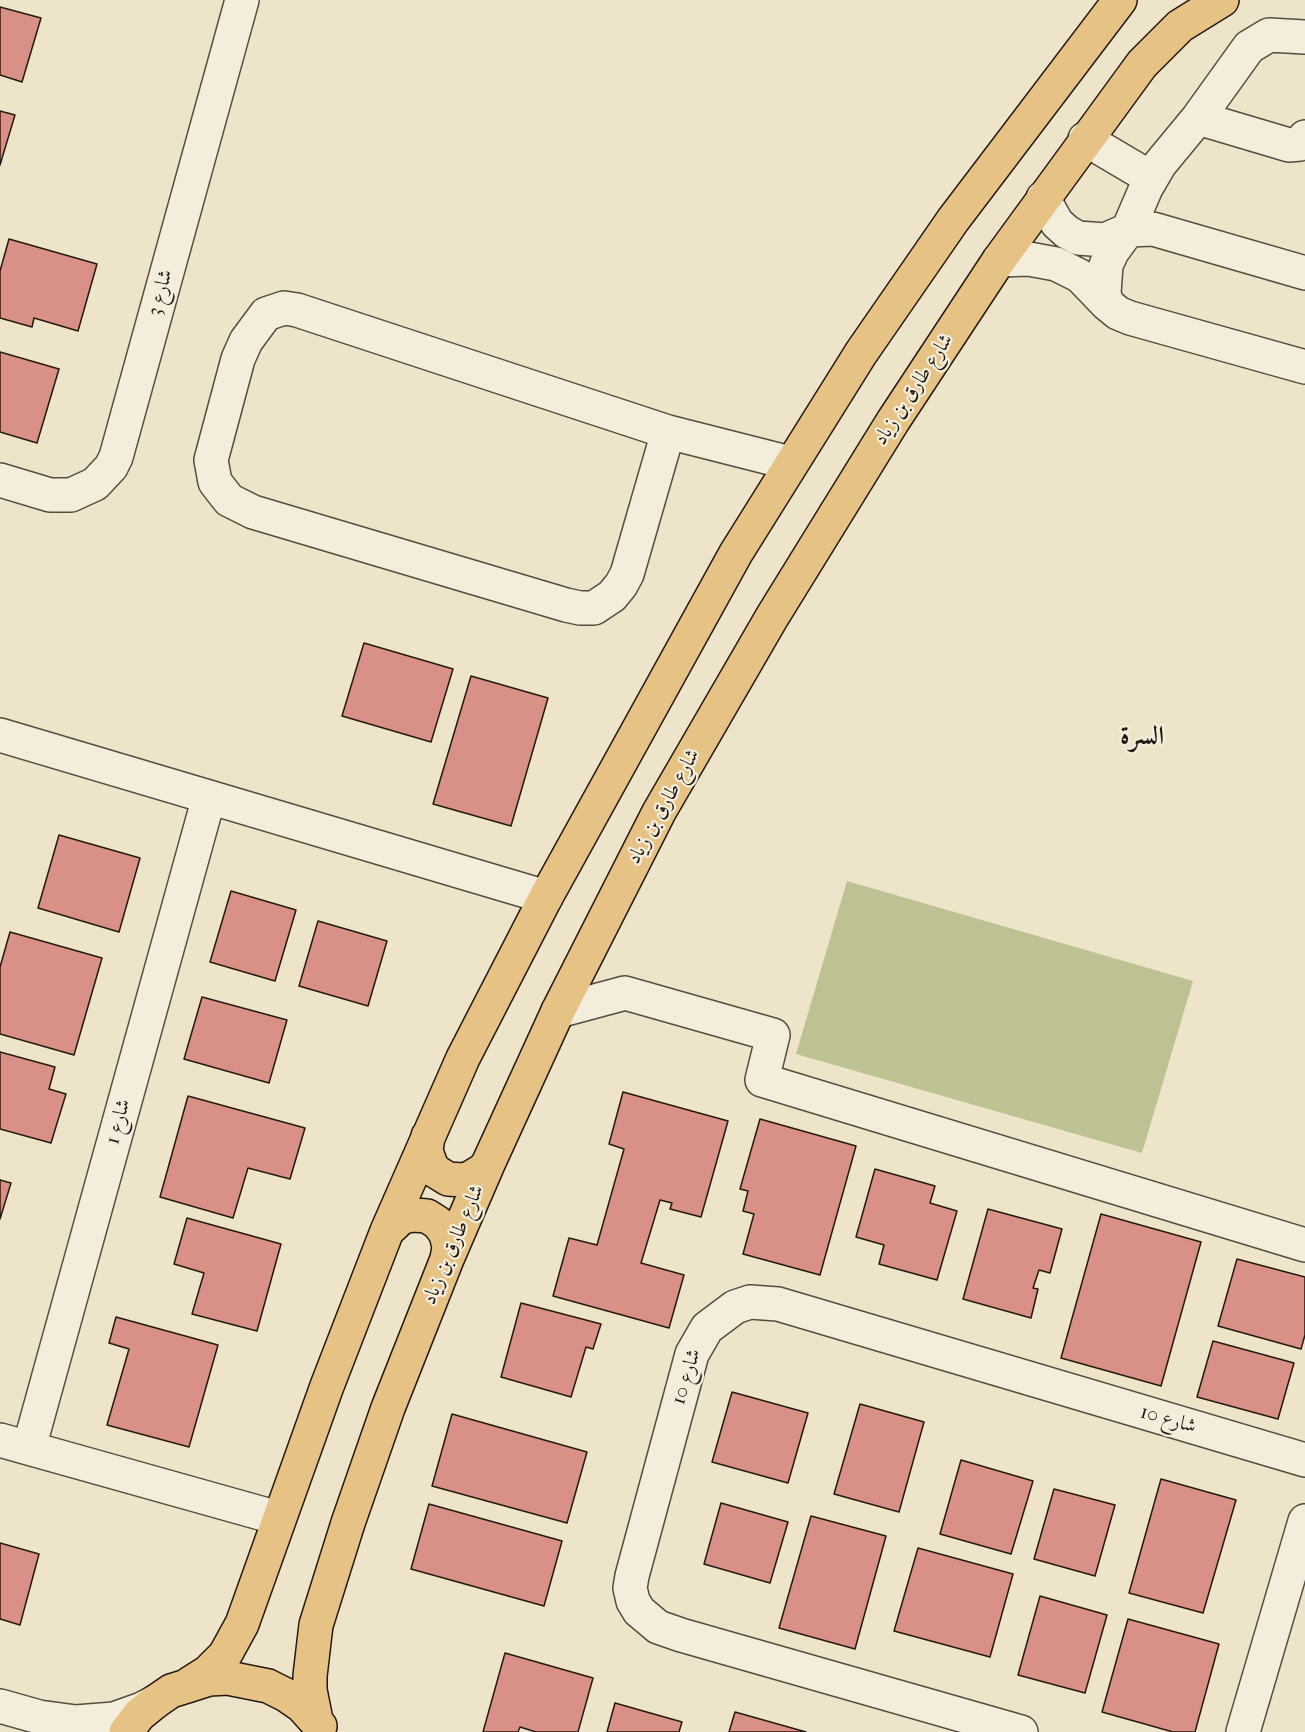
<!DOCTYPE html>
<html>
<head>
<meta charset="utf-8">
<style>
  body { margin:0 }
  canvas { display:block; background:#ede4c9 }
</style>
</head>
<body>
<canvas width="1305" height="1732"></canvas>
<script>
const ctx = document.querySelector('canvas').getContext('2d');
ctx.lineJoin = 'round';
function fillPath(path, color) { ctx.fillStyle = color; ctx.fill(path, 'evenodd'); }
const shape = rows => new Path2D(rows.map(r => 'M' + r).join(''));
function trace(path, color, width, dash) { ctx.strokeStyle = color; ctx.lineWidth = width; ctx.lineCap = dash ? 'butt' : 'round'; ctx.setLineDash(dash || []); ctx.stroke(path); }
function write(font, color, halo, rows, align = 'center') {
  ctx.font = font + ' "IM FELL French Canon",Amiri,serif'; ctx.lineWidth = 4.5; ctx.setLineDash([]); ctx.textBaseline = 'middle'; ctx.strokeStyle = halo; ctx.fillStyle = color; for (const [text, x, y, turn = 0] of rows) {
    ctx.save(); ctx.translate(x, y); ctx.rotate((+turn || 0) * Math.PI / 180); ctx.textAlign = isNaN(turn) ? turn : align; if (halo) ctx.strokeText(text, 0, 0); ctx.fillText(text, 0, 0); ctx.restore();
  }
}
fillPath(shape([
  [847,881,1193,981,1142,1153,796,1054]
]), '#bec293');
const building = shape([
  [0,7,41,18,22,82,0,75,0,7],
  [0,111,15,115,0,165,0,111],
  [9,239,97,264,78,331,34,318,32,327,0,318,0,271,9,239],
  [0,352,59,369,37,443,0,432,0,352],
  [364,643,453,669,431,742,342,716,364,643],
  [471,676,548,698,511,826,433,804,471,676],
  [59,835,140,858,119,932,38,908,59,835],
  [231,891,296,910,275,981,210,962,231,891],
  [318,921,387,941,368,1006,299,986,318,921],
  [10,932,102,958,74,1055,0,1034,0,967,10,932],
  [202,997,287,1020,269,1083,184,1059,202,997],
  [0,1052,55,1067,49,1089,66,1094,51,1143,0,1129,0,1052],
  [623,1092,728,1121,701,1217,670,1209,672,1203,660,1200,641,1263,684,1275,669,1328,553,1296,569,1238,597,1245,624,1149,609,1144,623,1092],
  [188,1096,305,1128,290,1179,248,1168,233,1218,160,1197,188,1096],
  [760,1119,856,1146,820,1275,743,1254,754,1214,743,1211,748,1191,740,1189,760,1119],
  [875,1169,935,1186,930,1203,957,1211,937,1280,879,1264,884,1245,856,1237,875,1169],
  [0,1180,11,1183,0,1219,0,1180],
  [988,1209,1062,1229,1050,1273,1039,1270,1033,1288,1038,1289,1031,1318,963,1299,988,1209],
  [1101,1214,1201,1242,1161,1386,1061,1358,1101,1214],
  [187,1218,281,1244,257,1331,192,1314,204,1273,174,1264,187,1218],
  [1237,1259,1305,1277,1305,1335,1301,1349,1218,1326,1237,1259],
  [521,1303,601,1324,593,1349,586,1347,571,1397,501,1377,521,1303],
  [116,1317,218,1345,189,1447,107,1425,129,1349,109,1343,116,1317],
  [1213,1341,1294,1363,1278,1419,1197,1397,1213,1341],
  [732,1392,808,1413,788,1483,712,1462,732,1392],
  [860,1404,924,1422,899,1512,834,1494,860,1404],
  [452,1414,587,1452,567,1523,432,1486,452,1414],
  [961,1460,1033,1481,1011,1554,940,1534,961,1460],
  [1161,1479,1236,1500,1203,1613,1129,1593,1161,1479],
  [1054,1489,1115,1505,1095,1576,1034,1559,1054,1489],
  [721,1503,788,1522,770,1583,704,1564,721,1503],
  [429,1504,562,1541,544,1606,411,1569,429,1504],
  [811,1516,886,1536,855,1649,779,1628,811,1516],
  [0,1543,39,1554,20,1625,0,1619,0,1543],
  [918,1548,1013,1574,990,1657,894,1631,918,1548],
  [1040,1596,1107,1615,1085,1693,1018,1675,1040,1596],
  [1128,1619,1219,1644,1195,1732,1173,1732,1102,1712,1128,1619],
  [505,1653,593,1678,578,1732,536,1732,520,1727,518,1732,483,1732,505,1653],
  [615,1703,682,1722,679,1732,607,1732,615,1703],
  [735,1712,806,1732,729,1732,735,1712]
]);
fillPath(building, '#d89087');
trace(building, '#241912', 1.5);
const minor = shape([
  [1198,118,1289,145,1300,144,1305,137],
  [1085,139,1151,178],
  [1043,198,1057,223,1067,232,1078,238,1105,240,1128,230,1153,229,1305,273],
  [999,260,1029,259,1056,264,1080,276,1107,304,1118,313,1130,318,1305,367],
  [1107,304,1104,293,1106,265,1112,252,1128,230,1146,188,1160,164,1198,118,1249,47,1269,35,1305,37],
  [668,432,627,574,621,585,612,596,594,608,580,608,566,605,253,512,229,500,215,482,211,460,238,359,246,341,266,314,284,308,297,310,668,432,790,463],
  [0,480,50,495,71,495,95,484,111,467,116,457,242,0],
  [0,735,546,897],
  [558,1011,625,993,773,1035,762,1080,1305,1245],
  [0,1440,278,1518],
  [29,1448,209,797],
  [0,1706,39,1717,76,1722,114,1719,142,1709,155,1702],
  [1021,1732,681,1635,658,1627,639,1611,633,1601,630,1588,632,1576,692,1354,707,1328,735,1307,750,1302,778,1304,1305,1460],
  [1243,1732,1305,1521]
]);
const major = shape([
  [428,1136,426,1151,431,1165,435,1171,448,1179,463,1180,470,1178,483,1170,488,1164],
  [387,1231,402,1217,414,1215,427,1216,438,1223,446,1234,449,1247,447,1259],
  [189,1684,208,1672,225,1655,242,1624,327,1386,387,1231,463,1058,546,897,736,553,861,353,953,220,1120,0],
  [316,1720,310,1690,310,1676,316,1625,348,1523,388,1408,447,1259,488,1164,558,1011,659,812,772,617,893,421,999,260,1142,64,1180,26,1222,0],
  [126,1732,139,1715,155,1702,171,1691,209,1679,228,1678,268,1686,286,1695,302,1706,320,1726]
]);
trace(minor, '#564c40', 36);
trace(major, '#241912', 36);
trace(minor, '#f3eddc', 33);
trace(major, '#e6c284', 33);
write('20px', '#241912', '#f3eddc', [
  ["شارع 3",161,293,-75],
  ["شارع طارق بن زياد",914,390,-57],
  ["شارع طارق بن زياد",664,807,-61],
  ["شارع 1",119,1122,-75],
  ["شارع طارق بن زياد",454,1245,-67],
  ["شارع 10",687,1377,-73],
  ["شارع 10",1168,1420,16]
]);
write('bold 26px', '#241912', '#f3eddc', [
  ["السرة",1142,738]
]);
</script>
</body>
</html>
